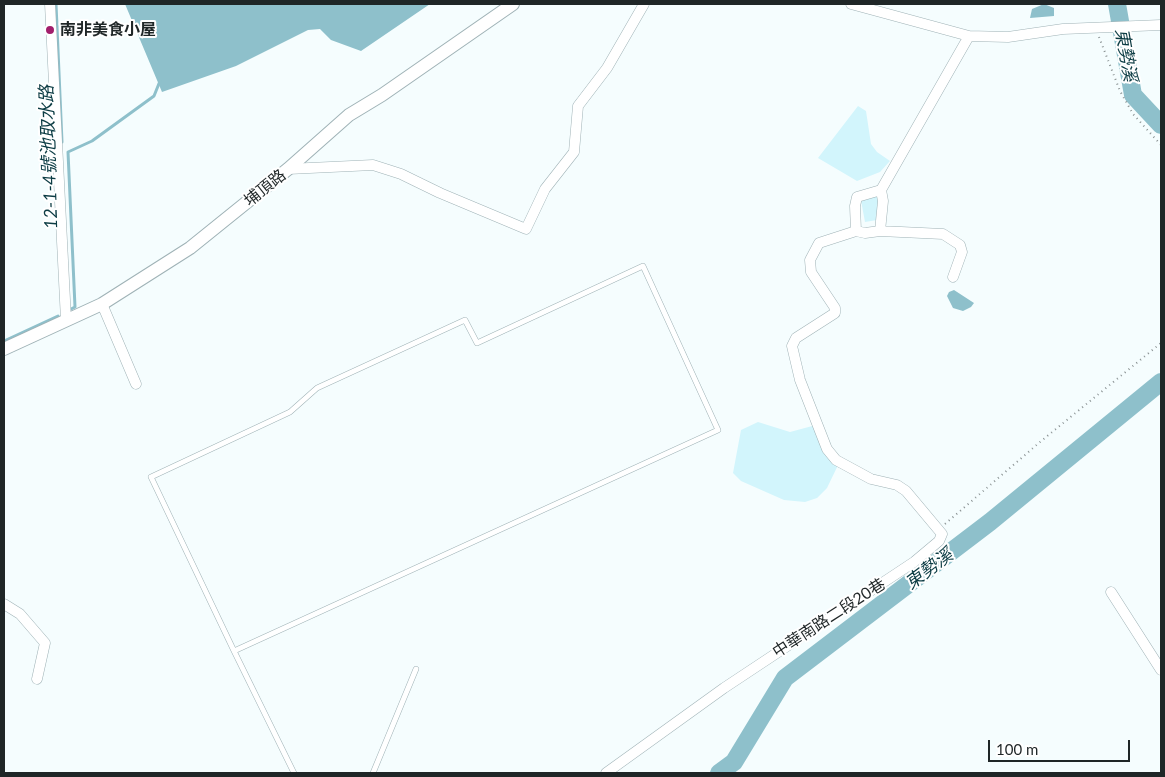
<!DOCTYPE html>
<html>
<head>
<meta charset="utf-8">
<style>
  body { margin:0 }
  #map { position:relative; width:1165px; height:777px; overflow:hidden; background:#f5fdfe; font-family:Lato,sans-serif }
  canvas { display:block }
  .frame { position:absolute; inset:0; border:5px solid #1f2627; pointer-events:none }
  .scale { position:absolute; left:988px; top:740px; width:142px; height:22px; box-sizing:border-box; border:2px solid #1f2627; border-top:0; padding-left:6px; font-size:15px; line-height:18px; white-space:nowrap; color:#1f2627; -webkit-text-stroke:4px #fff; paint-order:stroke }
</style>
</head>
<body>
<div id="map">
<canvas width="1165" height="777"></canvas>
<div class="frame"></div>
<div class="scale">100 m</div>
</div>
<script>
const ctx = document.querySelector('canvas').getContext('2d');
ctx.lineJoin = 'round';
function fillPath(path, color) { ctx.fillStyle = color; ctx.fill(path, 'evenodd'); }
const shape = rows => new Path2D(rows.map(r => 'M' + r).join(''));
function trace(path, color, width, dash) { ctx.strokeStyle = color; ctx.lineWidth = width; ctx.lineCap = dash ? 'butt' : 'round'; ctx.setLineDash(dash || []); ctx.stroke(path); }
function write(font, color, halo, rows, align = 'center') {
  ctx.font = font + ' Lato,"Noto Sans TC",sans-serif'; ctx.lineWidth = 4; ctx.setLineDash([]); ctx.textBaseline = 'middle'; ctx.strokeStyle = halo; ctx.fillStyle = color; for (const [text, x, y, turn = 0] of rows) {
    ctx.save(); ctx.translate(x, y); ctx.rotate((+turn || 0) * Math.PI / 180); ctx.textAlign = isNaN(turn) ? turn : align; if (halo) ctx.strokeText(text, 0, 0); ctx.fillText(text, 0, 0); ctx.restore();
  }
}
fillPath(shape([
  [858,106,866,111,871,144,877,152,890,161,880,172,857,181,818,158],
  [882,186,877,220,865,222,860,195],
  [758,422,790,432,816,425,840,461,827,488,817,498,805,502,784,500,741,481,733,473,741,430]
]), '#d2f5fc');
fillPath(shape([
  [125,4,430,4,361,51,331,40,320,29,308,30,236,66,162,92],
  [1044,4,1054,8,1054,16,1030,18,1032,9],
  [954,290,974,303,971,307,963,311,953,308,947,296,949,292]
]), '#8ec0cb');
trace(shape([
  [56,4,62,142],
  [69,310,75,307,68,152,92,141,154,96,160,81],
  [4,341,58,316]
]), '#8ec0cb', 3);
trace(shape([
  [1117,4,1133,95,1161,125],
  [719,773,734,762,785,678,990,522,1161,382]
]), '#8ec0cb', 18);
const service = shape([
  [234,651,718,430,643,266,477,343,465,320,317,388,290,412,151,477,234,651,294,773],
  [373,773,416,669]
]);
const minor = shape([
  [50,4,66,320],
  [851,4,969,36,1008,37,1063,29,1161,25],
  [288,169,373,165,401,174,440,193,526,229,545,189,574,152,578,106,607,68,644,4],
  [856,231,865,233,880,231,943,234,960,245,962,252,953,277],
  [856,231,855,206,857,197,881,190],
  [880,231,883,201,881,190,969,36],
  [102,304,136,384],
  [1111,592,1161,670],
  [4,604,20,614,45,643,37,679],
  [606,773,724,688,914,562,939,541,942,534,906,491,897,485,871,479,836,460,827,449,800,380,792,346,796,338,835,313,835,308,811,272,810,260,819,243,856,231]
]);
const tertiary = shape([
  [4,349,102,304,190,248,288,169,349,115,382,95,513,4]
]);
trace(service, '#9fb2b6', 6);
trace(minor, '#9fb2b6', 11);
trace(tertiary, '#9fb2b6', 14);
trace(shape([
  [1099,37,1120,91,1133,114,1161,145],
  [945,524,1040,442,1161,343]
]), '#8a9293', 2, [1, 4]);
trace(service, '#fff', 5);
trace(minor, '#fff', 10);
trace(tertiary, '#fff', 12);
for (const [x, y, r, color] of [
  [50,30,5,"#a21e6c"]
]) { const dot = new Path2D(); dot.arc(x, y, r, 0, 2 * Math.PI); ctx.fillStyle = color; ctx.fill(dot); trace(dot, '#fff', 2); }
write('bold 16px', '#1f2627', '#fff', [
  ["南非美食小屋",60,30]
], 'left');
write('16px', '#1f2627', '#fff', [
  ["埔頂路",265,188,-39],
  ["中華南路二段20巷",829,618,-33]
]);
write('italic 18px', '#0c3c44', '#fff', [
  ["東勢溪",1126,55,80],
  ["12-1-4號池取水路",49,157,-92],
  ["東勢溪",929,569,-37]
]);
</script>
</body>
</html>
